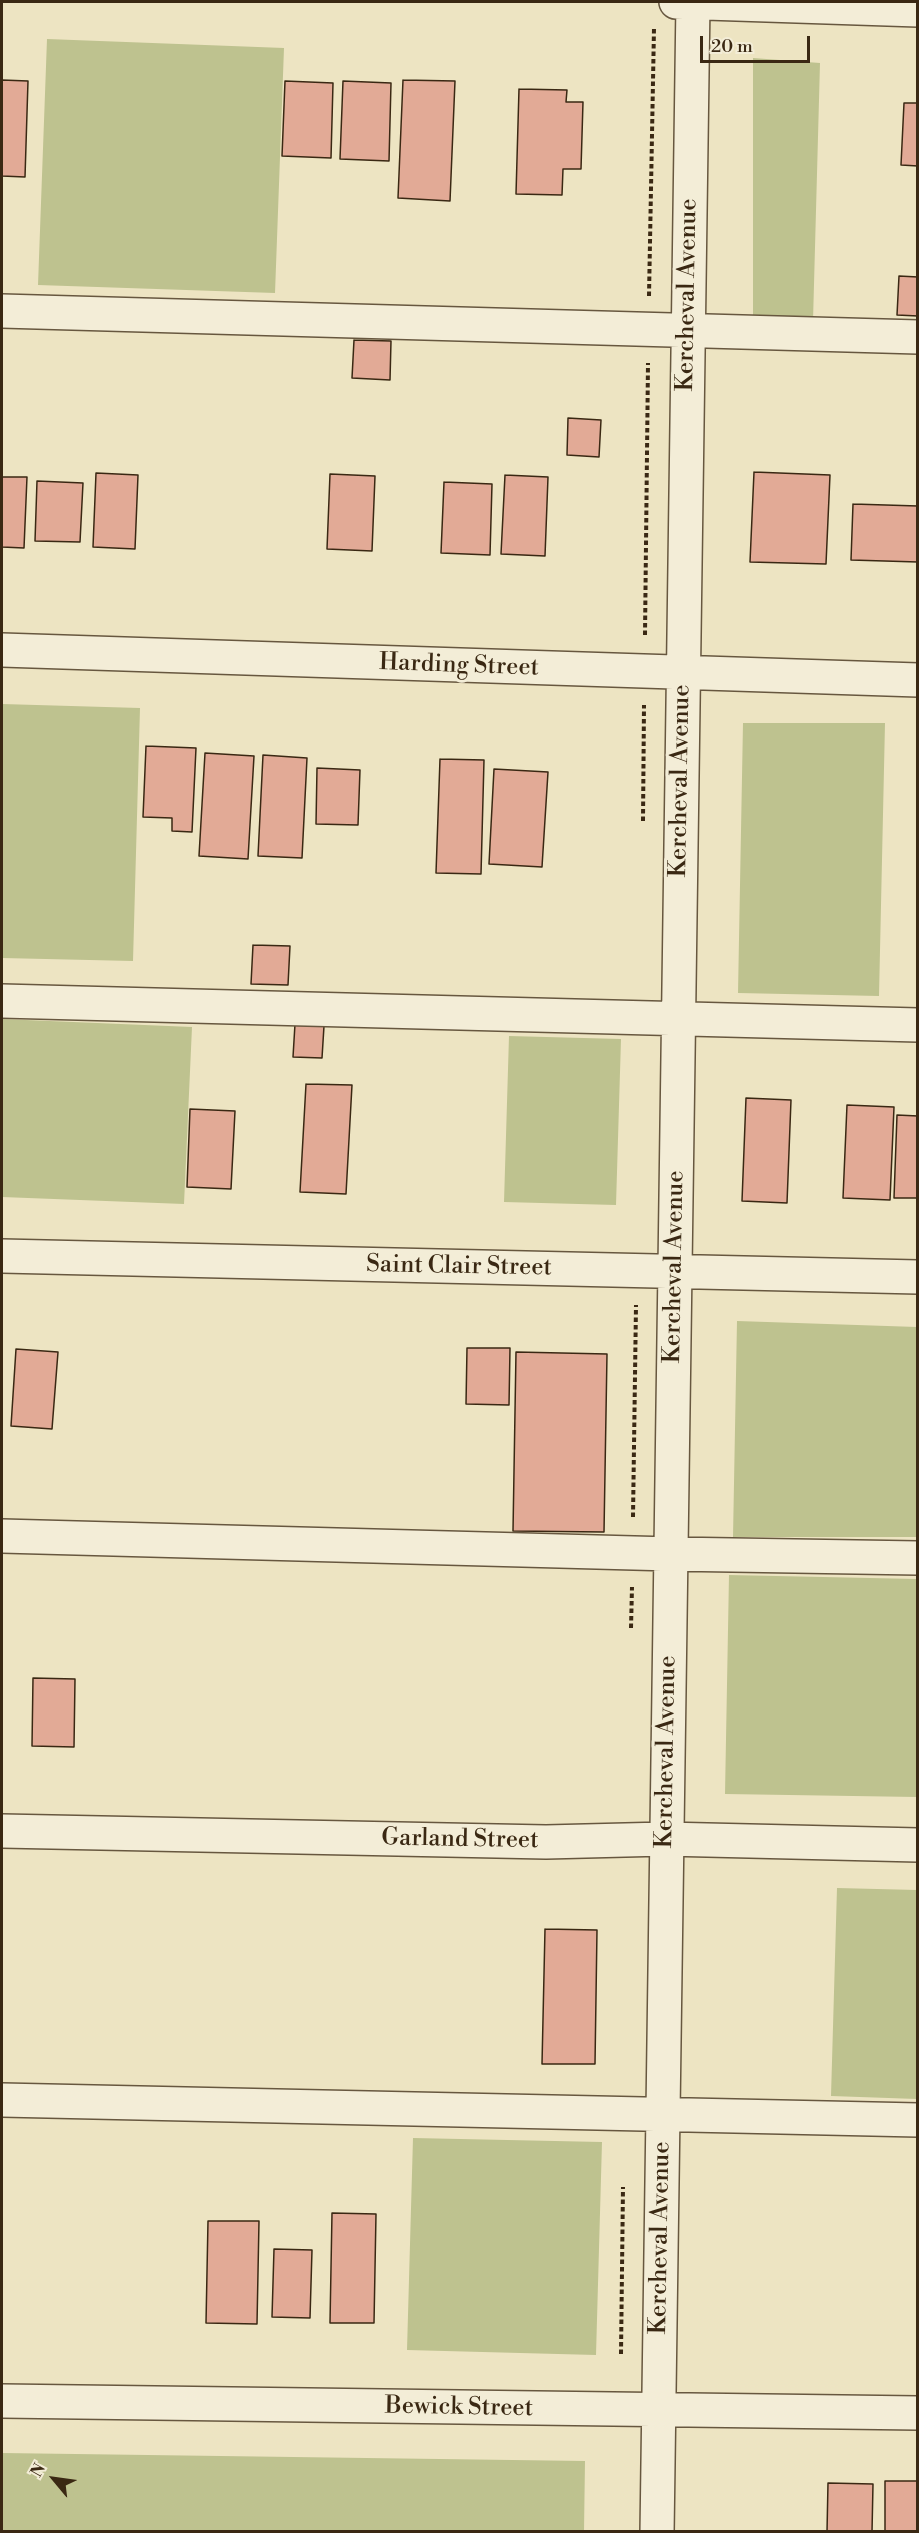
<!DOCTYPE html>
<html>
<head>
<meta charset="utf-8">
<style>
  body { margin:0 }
  #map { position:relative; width:919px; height:2533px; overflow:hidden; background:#ede4c2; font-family:"Libre Bodoni",serif }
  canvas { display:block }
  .frame { position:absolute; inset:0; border:3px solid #3a2813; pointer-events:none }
  .north { position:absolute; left:24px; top:2449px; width:60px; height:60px; -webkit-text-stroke:4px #f3edd7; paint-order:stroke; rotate:299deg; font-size:16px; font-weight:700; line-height:24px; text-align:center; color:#3a2813 }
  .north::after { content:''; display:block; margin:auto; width:21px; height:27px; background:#3a2813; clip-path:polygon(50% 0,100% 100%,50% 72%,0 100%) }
  .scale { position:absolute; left:700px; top:36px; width:110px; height:27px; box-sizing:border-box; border:3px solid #3a2813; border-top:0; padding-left:8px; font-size:18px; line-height:21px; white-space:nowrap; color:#3a2813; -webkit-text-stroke:4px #f3edd7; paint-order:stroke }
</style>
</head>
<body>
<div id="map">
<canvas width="919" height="2533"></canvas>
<div class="frame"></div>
<div class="north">N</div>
<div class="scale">20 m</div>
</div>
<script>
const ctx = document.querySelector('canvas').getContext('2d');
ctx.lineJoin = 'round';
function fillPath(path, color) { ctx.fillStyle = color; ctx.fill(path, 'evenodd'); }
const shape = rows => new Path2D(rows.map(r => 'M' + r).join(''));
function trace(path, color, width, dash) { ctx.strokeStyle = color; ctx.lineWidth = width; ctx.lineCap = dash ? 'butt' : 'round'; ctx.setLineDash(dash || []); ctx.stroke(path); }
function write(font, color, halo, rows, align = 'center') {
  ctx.font = font + ' "Libre Bodoni",serif'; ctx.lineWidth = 6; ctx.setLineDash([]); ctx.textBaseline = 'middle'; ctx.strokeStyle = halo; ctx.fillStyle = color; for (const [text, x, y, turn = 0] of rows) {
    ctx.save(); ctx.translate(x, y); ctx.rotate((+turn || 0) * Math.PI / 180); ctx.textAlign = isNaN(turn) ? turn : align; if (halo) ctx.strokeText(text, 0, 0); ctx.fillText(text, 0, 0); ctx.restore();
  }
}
fillPath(shape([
  [47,39,284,48,275,293,38,285],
  [753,58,820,63,813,321,753,318],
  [2,704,140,708,133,961,2,958],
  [743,723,885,723,879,996,738,993],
  [2,1019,192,1027,184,1204,2,1197],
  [509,1036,621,1039,616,1205,504,1202],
  [737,1321,917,1327,917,1537,733,1537],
  [729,1575,917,1579,917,1797,725,1794],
  [837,1888,917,1890,917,2099,831,2096],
  [413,2138,602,2142,596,2355,407,2350],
  [2,2453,585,2461,584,2531,2,2531]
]), '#bec28f');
const building = shape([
  [2,80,28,81,25,177,2,176,2,80],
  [403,80,455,81,450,201,398,198,403,80],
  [285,81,333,83,331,158,282,156,285,81],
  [343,81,391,83,389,161,340,159,343,81],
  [519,89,567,90,566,102,583,102,581,169,563,169,562,195,516,194,519,89],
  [904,103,918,103,918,166,901,165,904,103],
  [899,276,918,277,918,316,897,315,899,276],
  [354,340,391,341,390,380,352,378,354,340],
  [568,418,601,420,599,457,567,455,568,418],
  [754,472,830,475,826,564,750,562,754,472],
  [96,473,138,475,135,549,93,547,96,473],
  [330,474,375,476,372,551,327,549,330,474],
  [505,475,548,477,545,556,501,554,505,475],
  [2,477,27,477,24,548,2,547,2,477],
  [37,481,83,483,80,542,35,541,37,481],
  [444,482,492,484,490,555,441,553,444,482],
  [853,504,918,506,918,562,851,560,853,504],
  [146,746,196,748,192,832,172,831,172,818,143,817,146,746],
  [205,753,254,756,248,859,199,856,205,753],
  [263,755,307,758,302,858,258,856,263,755],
  [440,759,484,760,481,874,436,873,440,759],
  [317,768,360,770,358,825,316,824,317,768],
  [494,769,548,772,542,867,489,864,494,769],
  [253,945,290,946,288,985,251,984,253,945],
  [295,1024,324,1026,322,1058,293,1057,295,1024],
  [306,1084,352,1085,346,1194,300,1192,306,1084],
  [746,1098,791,1100,787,1203,742,1201,746,1098],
  [847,1105,894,1107,890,1200,843,1198,847,1105],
  [190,1109,235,1111,231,1189,187,1187,190,1109],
  [897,1115,918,1116,918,1198,894,1198,897,1115],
  [467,1348,510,1348,509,1405,466,1404,467,1348],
  [16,1349,58,1352,52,1429,11,1426,16,1349],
  [516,1352,607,1354,604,1532,513,1531,516,1352],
  [33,1678,75,1679,74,1747,32,1746,33,1678],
  [545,1929,597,1930,595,2064,542,2064,545,1929],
  [332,2213,376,2214,374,2323,330,2323,332,2213],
  [208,2221,259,2221,257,2324,206,2323,208,2221],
  [274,2249,312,2250,310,2318,272,2317,274,2249],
  [885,2481,918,2481,918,2532,885,2532,885,2481],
  [828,2483,873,2484,872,2532,827,2532,828,2483]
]);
fillPath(building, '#e2aa96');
trace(building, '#3a2813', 1.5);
const minor = shape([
  [676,2,918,10],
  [2,311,918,337],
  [2,650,918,680],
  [2,1001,918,1025],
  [2,1256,918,1277],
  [2,1536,671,1554,918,1558],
  [2,1831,546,1842,665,1839,918,1845],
  [2,2100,918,2120],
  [2,2401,918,2413],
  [657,2532,693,2]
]);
trace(minor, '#67573f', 36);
trace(shape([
  [649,296,654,28],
  [645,635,648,363],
  [643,821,644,705],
  [633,1517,636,1305],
  [631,1628,632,1587],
  [621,2354,623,2187]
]), '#3a2813', 4, [4.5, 3]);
trace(minor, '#f3edd7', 33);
write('24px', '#3a2813', '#f3edd7', [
  ["Kercheval Avenue",688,295,-89],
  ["Harding Street",459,666,2],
  ["Kercheval Avenue",681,781,-89],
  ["Saint Clair Street",459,1267,1],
  ["Kercheval Avenue",675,1267,-89],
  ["Kercheval Avenue",667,1752,-89],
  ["Garland Street",460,1840,1],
  ["Kercheval Avenue",661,2238,-89],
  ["Bewick Street",459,2408,1]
]);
</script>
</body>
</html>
